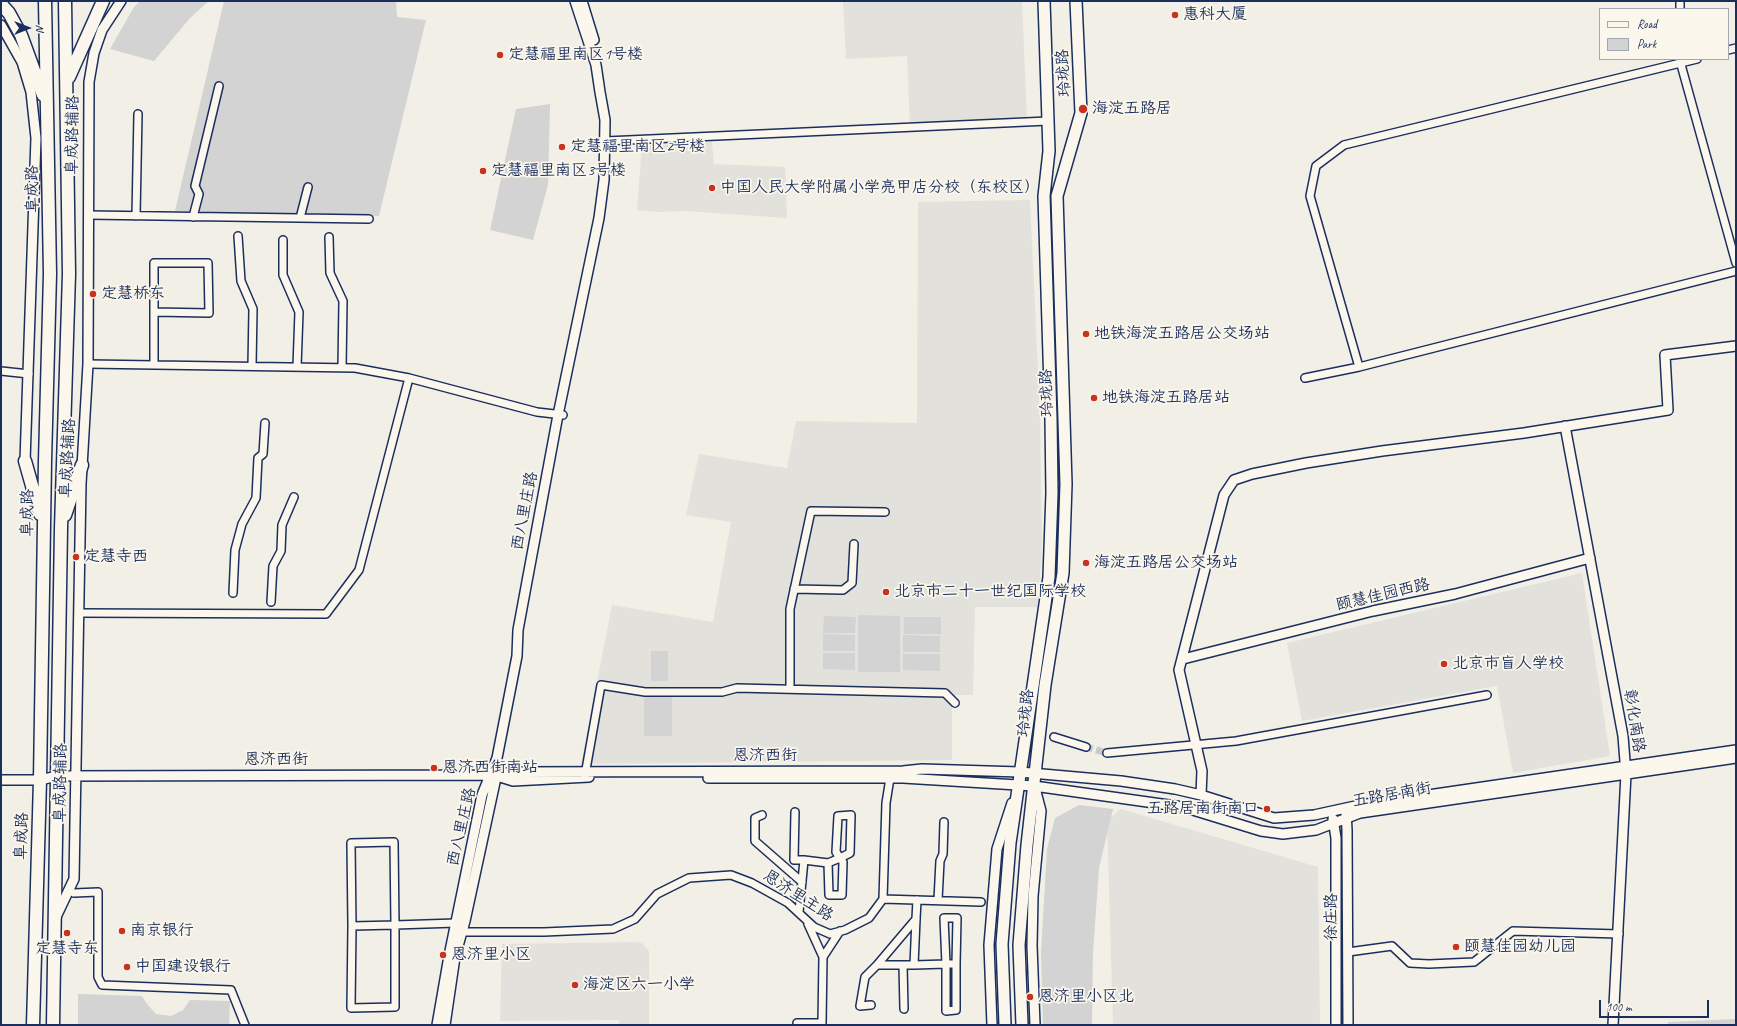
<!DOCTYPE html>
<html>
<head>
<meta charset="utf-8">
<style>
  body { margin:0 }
  #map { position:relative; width:1737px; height:1026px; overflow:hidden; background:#f2efe6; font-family:Caveat,sans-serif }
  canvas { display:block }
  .frame { position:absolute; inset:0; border:2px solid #1b2f5e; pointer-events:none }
  .legend { position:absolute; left:1599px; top:8px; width:130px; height:52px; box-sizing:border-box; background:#fbf7ec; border:1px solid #a1a7b3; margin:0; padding:5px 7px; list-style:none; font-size:12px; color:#1b2f5e }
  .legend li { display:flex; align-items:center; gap:8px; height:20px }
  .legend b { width:20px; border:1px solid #a1a7b3 }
  .north { position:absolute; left:8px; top:8px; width:40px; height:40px; -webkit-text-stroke:3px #fbf7ec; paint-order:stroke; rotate:90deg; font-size:11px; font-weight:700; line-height:16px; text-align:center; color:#1b2f5e }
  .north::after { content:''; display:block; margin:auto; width:14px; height:18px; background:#1b2f5e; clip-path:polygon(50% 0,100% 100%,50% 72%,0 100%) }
  .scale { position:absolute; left:1599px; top:1000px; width:110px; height:18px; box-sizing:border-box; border:2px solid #1b2f5e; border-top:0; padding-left:5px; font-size:12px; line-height:14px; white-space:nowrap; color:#1b2f5e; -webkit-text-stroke:3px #fbf7ec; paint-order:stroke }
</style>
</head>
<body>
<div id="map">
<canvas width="1737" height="1026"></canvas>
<div class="frame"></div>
<ul class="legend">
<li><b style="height:5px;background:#fbf7ec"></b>Road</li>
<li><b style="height:11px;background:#d2d3d2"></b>Park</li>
</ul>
<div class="north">N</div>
<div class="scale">100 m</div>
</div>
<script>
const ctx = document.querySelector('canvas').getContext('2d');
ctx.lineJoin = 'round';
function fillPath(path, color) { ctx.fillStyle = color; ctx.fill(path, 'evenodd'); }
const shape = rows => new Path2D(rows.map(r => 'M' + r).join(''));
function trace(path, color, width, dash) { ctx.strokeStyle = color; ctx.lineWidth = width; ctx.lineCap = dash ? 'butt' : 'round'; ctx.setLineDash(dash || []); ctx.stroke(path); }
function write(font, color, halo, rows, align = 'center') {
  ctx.font = font + ' Caveat,"LXGW WenKai TC",sans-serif'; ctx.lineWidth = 3.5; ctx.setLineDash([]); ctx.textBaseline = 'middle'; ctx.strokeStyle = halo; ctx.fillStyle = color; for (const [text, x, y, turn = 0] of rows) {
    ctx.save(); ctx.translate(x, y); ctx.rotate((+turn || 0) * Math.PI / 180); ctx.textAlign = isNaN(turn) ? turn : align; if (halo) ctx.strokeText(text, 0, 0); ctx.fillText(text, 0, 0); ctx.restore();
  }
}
fillPath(shape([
  [843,1,1022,1,1027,120,910,125,907,56,846,59],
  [712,142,714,164,785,167,787,218,685,211,659,212,637,210,642,146],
  [1030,200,1040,414,1042,545,1038,607,975,607,973,695,952,695,952,760,581,764,612,605,713,622,731,522,686,515,699,454,787,468,796,421,917,423,918,202],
  [1582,573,1610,756,1513,773,1497,686,1302,721,1287,643],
  [1121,809,1318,867,1320,1025,1113,1025,1107,821],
  [636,942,642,943,649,951,649,1025,619,1025,619,1020,500,1021,502,944]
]), '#e2e1dc');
fillPath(shape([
  [140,1,209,1,190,18,154,61,110,49,134,7],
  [224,1,396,1,397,17,426,20,379,216,175,211],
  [550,104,548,185,533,240,490,230,516,109],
  [858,615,900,616,900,672,858,672],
  [824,616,856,617,855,633,823,633],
  [904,617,941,617,941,634,904,634],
  [823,634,855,635,855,651,823,651],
  [903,635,940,636,940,652,903,652],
  [651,651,668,651,668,681,651,681],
  [823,653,855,653,855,670,823,669],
  [903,654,940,654,940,671,903,670],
  [644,695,672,695,672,736,644,736],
  [1079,805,1113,809,1099,868,1093,952,1092,1025,1043,1025,1041,952,1047,849,1055,818],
  [78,994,142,996,147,1004,156,1014,171,1016,183,1010,190,1000,230,1001,229,1025,78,1025],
  [1736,1019,1736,1025,1667,1025,1668,1022]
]), '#d2d3d2');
trace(shape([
  [1086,747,1107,753]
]), '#c7c9cb', 7, [7, 3.5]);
const street = shape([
  [1680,1,1680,9],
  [1728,50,1736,48],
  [1680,61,1736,263],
  [606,141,1048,121],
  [88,215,369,219],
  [136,216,138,114],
  [193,217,199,194,195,186,219,86],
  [300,218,308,187],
  [238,236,241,281,253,309,252,366],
  [329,237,330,273,343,301,342,368],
  [283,240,283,275,299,312,297,367],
  [154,312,154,263,208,263,209,313,154,312,154,364],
  [88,364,355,368,409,378,537,412,563,415],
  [1359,367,1310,196,1316,166,1344,145,1697,59],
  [1,371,29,374],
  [1305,378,1359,367,1736,271],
  [794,589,843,590,852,583,854,544],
  [233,593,235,550,242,524,256,498,258,458,263,454,265,423],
  [271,602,273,566,281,551,282,525,294,497],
  [79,613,326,614,359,570,409,378],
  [790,689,790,609,811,511,885,512],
  [1054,737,1086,747],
  [1107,753,1236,741,1487,695],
  [585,775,601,685,645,692,722,692,737,688,945,693,955,703],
  [795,812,794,860,804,860],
  [762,815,755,818,755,841,802,882],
  [74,893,98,892,98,977,102,985,231,990,245,1025],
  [883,899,981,902],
  [938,900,940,861,943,854,944,822],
  [799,912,804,860,828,863,829,895,842,895,843,862,840,858,836,852,838,816,851,815,850,853,840,858,828,863],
  [916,919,877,965,914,965,916,919,917,900],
  [808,924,823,957,840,931],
  [352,926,351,843,394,842,395,925,395,1007,351,1008,352,926,395,925,456,923],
  [462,932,544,932,613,929,635,919,657,894,689,878,731,875,752,883,788,903,814,927,830,934,845,930,869,918,883,899,886,803,890,778],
  [1348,952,1392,946,1410,963,1429,964,1474,962,1513,931,1619,934],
  [903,965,904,1009],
  [914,965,946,964,956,964,956,1010,946,1011,946,964,944,918,957,918,956,964],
  [871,1005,860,1006,865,977,877,965],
  [797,1023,822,1023,823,957]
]);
const secondary = shape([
  [582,1,594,40],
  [1,25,22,62,31,92,36,138,25,461],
  [1565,426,1623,736,1626,774,1613,1025],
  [1183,659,1373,611,1455,594,1590,558],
  [497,776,513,781,589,777],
  [708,778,903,778,1034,786,1183,807,1261,831,1283,834,1316,830,1360,813,1736,758],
  [1,780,40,780,57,776,490,775,516,772,903,771,922,769,1020,772,1121,781,1175,789,1201,795,1274,818,1314,815,1360,805,1736,750],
  [1035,788,1041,811,1033,896,1032,946,1035,1025],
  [1201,795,1202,771,1179,670,1224,495,1234,480,1252,474,1306,463,1382,451,1524,433,1668,410,1665,355,1736,346],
  [1346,812,1347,830,1348,1025],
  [1333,819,1336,838,1336,1025],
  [56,917,74,879,81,484,88,364,89,82,94,53,102,30,121,1],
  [437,1025,449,956,482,795,497,758,517,656,518,630,528,576,558,415,599,218,604,180,605,120,600,92,596,65,575,1],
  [445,1025,455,957,465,921,497,773],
  [992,1025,989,945,997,849,1012,803]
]);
const primary = shape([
  [1005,1025,1002,944,1010,843,1049,577,1052,493,1051,419,1044,196,1049,151,1044,1],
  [1022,1025,1019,945,1027,845,1045,685,1063,573,1066,484,1057,196,1081,113,1076,1]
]);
const highway = shape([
  [1,4,9,13,21,35,43,95],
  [69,77,103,1],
  [25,461,40,514],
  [65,515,82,465],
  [33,1025,40,780,45,461,50,274,45,1],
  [53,1025,61,528,69,274,65,1]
]);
trace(street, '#1b2f5e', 10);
trace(secondary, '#1b2f5e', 12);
trace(primary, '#1b2f5e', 14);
trace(highway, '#1b2f5e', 15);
trace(street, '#fbf7ec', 7);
trace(secondary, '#fbf7ec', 9);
trace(primary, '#fbf7ec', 11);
trace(highway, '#fbf7ec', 12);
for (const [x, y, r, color] of [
  [1175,15,4,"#c8321e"],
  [500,55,4,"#c8321e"],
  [1083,109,5,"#c8321e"],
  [562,147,4,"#c8321e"],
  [483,171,4,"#c8321e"],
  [712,188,4,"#c8321e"],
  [93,294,4,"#c8321e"],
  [1086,334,4,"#c8321e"],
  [1094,398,4,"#c8321e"],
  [76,557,4,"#c8321e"],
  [1086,563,4,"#c8321e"],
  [886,592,4,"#c8321e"],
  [1444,664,4,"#c8321e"],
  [434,768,4,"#c8321e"],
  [1267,809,4,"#c8321e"],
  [122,931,4,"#c8321e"],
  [67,933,4,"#c8321e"],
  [1456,947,4,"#c8321e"],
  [443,955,4,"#c8321e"],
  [127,967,4,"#c8321e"],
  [575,985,4,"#c8321e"],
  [1030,997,4,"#c8321e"]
]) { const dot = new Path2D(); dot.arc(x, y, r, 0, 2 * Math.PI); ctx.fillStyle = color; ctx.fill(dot); trace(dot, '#fbf7ec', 1.5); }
write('16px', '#1b2f5e', '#fbf7ec', [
  ["惠科大厦",1183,15],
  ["定慧福里南区1号楼",508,55],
  ["海淀五路居",1092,109],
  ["定慧福里南区2号楼",570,147],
  ["定慧福里南区3号楼",491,171],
  ["中国人民大学附属小学亮甲店分校（东校区）",720,188],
  ["定慧桥东",101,294],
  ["地铁海淀五路居公交场站",1094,334],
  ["地铁海淀五路居站",1102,398],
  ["定慧寺西",84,557],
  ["海淀五路居公交场站",1094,563],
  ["北京市二十一世纪国际学校",894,592],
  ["北京市盲人学校",1452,664],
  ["恩济西街南站",442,768],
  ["五路居南街南口",1259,809,"right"],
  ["南京银行",130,931],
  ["颐慧佳园幼儿园",1464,947],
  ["定慧寺东",67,949,"center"],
  ["恩济里小区",451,955],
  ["中国建设银行",135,967],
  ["海淀区六一小学",583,985],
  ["恩济里小区北",1038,997]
], 'left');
write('16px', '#1b2f5e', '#fbf7ec', [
  ["玲珑路",1064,73,-93],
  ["阜成路辅路",73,135,-89],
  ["阜成路",33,189,-91],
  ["玲珑路",1047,393,-92],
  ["阜成路辅路",68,458,-87],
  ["西八里庄路",525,511,-79],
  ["阜成路",28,513,-89],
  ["颐慧佳园西路",1383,595,-13],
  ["玲珑路",1026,713,-84],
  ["彰化南路",1634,721,81],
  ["恩济西街",765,756],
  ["恩济西街",276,760],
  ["阜成路辅路",61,783,-89],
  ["五路居南街",1392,795,-10],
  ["西八里庄路",462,827,-77],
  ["阜成路",22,836,-88],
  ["恩济里主路",798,896,33],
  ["徐庄路",1332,917,-90]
]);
</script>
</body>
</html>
